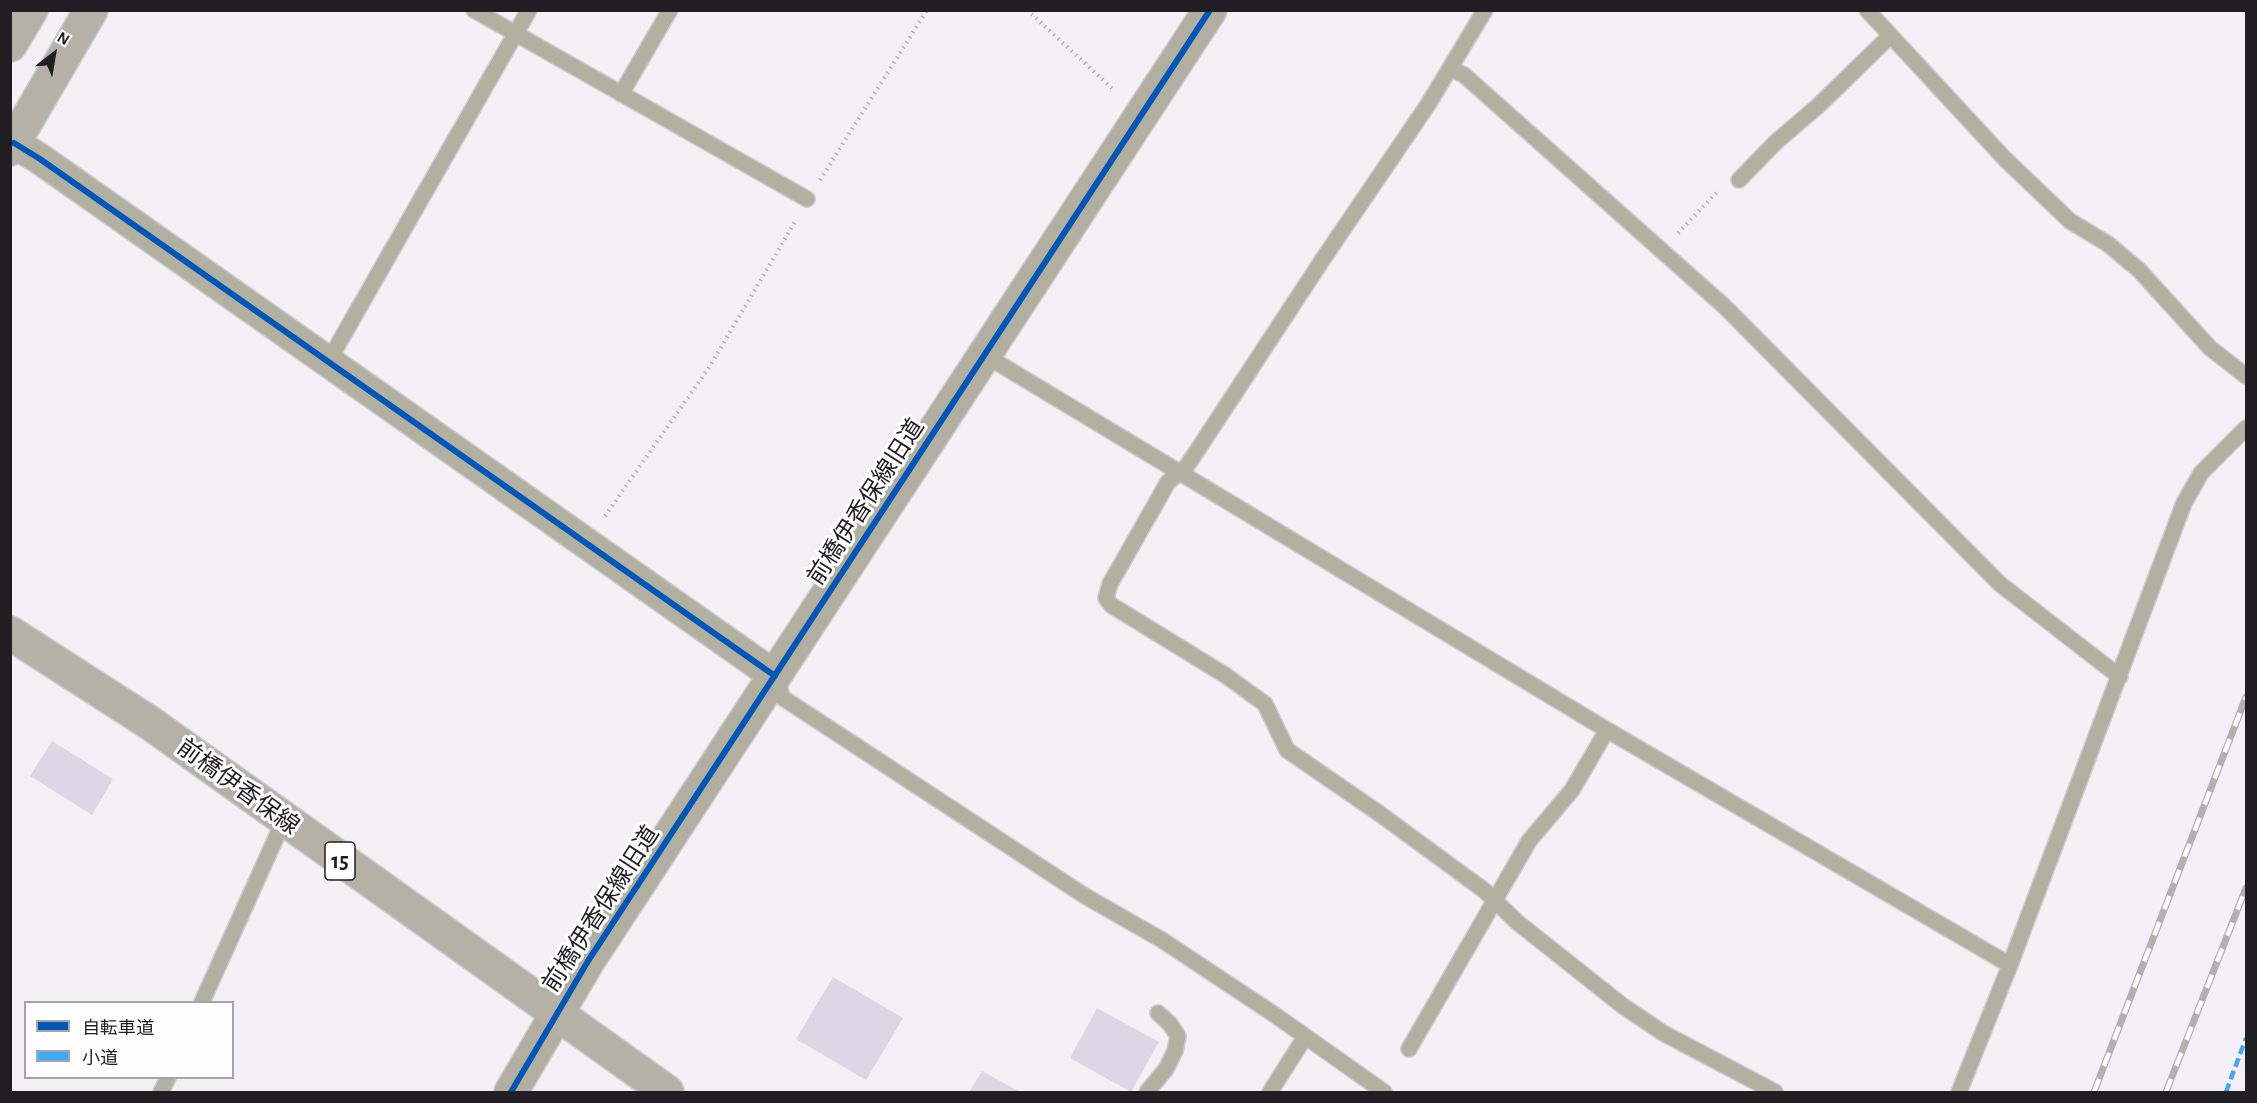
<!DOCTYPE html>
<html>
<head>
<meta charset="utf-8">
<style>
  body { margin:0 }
  #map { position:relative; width:2257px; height:1103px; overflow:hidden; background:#f3f1f6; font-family:"Alegreya Sans","Noto Sans JP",sans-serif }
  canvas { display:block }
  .frame { position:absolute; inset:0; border:12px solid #201e22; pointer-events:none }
  .legend { position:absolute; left:24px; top:1001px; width:210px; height:78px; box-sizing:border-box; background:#fefefe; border:2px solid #a5a4a6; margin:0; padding:8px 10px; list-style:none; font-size:18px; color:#201e22 }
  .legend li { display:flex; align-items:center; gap:12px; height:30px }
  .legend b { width:30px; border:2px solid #a5a4a6 }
  .north { position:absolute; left:24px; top:24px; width:60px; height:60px; -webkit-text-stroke:4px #fefefe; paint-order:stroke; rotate:31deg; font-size:16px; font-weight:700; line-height:24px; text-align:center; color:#201e22 }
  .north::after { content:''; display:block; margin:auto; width:21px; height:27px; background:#201e22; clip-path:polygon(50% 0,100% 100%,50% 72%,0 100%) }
</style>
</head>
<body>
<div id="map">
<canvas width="2257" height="1103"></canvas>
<div class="frame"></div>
<ul class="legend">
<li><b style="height:8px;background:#0057b8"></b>自転車道</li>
<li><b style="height:8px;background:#3fa9f5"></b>小道</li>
</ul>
<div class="north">N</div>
</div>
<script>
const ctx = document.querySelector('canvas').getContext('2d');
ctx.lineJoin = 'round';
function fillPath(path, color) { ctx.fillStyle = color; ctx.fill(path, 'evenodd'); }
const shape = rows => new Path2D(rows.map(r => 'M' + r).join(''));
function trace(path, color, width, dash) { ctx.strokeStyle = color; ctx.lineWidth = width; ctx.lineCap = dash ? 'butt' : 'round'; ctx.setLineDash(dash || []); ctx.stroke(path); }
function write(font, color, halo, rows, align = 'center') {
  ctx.font = font + ' "Alegreya Sans","Noto Sans JP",sans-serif'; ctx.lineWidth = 6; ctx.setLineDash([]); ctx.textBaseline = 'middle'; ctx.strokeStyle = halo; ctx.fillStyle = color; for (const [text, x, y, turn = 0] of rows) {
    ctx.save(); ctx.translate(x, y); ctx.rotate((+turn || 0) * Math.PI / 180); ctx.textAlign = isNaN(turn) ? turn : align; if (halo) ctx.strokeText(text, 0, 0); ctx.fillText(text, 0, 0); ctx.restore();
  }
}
fillPath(shape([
  [52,741,113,779,92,815,30,776],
  [833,977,903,1018,866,1080,796,1039],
  [1097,1008,1159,1042,1131,1092,1070,1058],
  [982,1071,1020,1092,969,1092]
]), '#dcd7e5');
const lane = shape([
  [474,10,807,199],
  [1485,10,1429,103,1323,259,1187,466,1168,482,1110,584,1106,598,1111,605,1225,675,1265,704,1287,750,1380,814,1485,891,1517,922,1623,1006,1663,1033,1775,1092],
  [1867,10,2005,159,2070,221,2108,244,2139,270,2210,348,2246,376],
  [1450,68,1464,75,1724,306,2000,584,2120,677],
  [621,94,670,10],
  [1739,180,1776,142,1818,106,1890,36],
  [983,354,1607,730,2010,965],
  [328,362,529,10],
  [775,676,783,698,1085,896,1162,940,1275,1015,1384,1092],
  [202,1002,284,820],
  [1409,1049,1529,841,1572,790,1607,730],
  [161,1092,168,1078],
  [1147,1092,1166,1069,1175,1051,1178,1036,1170,1024,1158,1013],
  [1270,1092,1305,1037],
  [1959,1092,2010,965,2184,503,2201,473,2246,428]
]);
const street = shape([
  [14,143,40,159,775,676]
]);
const secondary = shape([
  [511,1092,588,961,1210,10]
]);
const primary = shape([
  [10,45,31,10],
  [10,149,91,10],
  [10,633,150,723,667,1092]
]);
trace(lane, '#cdcccf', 18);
trace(street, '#cdcccf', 33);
trace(secondary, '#cdcccf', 36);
trace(primary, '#cdcccf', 36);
trace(shape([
  [1027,10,1115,91],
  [820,180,927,10],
  [1678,233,1718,191],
  [605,516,710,366,796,220]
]), '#b6b4ad', 4, [1.5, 4.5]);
trace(lane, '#b2b0a1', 15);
trace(street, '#b2b0a1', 30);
trace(secondary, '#b2aea0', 33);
trace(primary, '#b5b1a6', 33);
const rail = shape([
  [2094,1092,2246,697],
  [2166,1092,2246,888]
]);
trace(rail, '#b3b1af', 7);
trace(rail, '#fefefe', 4.5, [14]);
trace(shape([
  [2226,1092,2246,1038]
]), '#3fa9f5', 4.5, [9, 4.5]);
trace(shape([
  [14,143,40,159,775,676],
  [511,1092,588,961,1210,10]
]), '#0057b8', 6);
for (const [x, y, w] of [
  [340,861,30]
]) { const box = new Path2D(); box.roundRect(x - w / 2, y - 19, w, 38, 4.5); ctx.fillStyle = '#fefefe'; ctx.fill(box); trace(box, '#201e22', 1.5); }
write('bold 22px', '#201e22', null, [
  ["15",340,861]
]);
write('24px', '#201e22', '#fefefe', [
  ["前橋伊香保線旧道",866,502,-57],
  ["前橋伊香保線",238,787,36],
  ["前橋伊香保線旧道",601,909,-57]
]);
</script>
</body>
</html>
